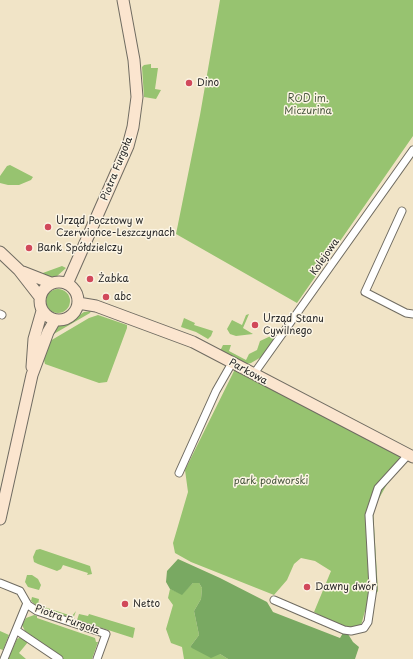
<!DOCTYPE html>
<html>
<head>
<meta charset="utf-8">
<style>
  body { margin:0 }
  canvas { display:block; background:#f1e4c7 }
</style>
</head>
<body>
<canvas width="413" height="659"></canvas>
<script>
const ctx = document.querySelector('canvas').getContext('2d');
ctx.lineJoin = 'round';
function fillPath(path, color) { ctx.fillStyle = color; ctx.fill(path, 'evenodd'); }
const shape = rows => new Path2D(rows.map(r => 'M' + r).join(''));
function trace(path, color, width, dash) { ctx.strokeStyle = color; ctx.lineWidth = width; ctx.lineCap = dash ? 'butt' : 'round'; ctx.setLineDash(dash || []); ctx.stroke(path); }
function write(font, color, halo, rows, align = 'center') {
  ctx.font = font + ' "Playpen Sans",sans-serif'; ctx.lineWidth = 3; ctx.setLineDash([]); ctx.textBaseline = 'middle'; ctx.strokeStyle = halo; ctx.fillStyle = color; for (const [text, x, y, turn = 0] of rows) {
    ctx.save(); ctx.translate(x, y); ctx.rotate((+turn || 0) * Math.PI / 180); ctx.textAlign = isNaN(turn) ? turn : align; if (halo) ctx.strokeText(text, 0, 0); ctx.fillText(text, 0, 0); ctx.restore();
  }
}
fillPath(shape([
  [220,0,413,0,413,136,297,303,176,234,200,115],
  [151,64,151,68,158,68,155,89,161,90,156,99,144,97,142,67,144,65],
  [10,165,33,177,31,180,19,185,8,185,0,183,0,176,7,166],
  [62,266,66,268,56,277,51,278,40,274],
  '46 301a12 12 0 1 1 24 0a12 12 0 1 1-24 0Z',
  [91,311,90,313,52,335,57,326,68,323,84,312],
  [249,314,243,328,253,334,236,336,230,334,227,329,232,320,242,325,246,315],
  [98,315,127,325,127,328,107,382,99,383,45,364,44,360,50,341,89,318],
  [184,318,195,323,194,325,213,331,211,336,208,339,196,332,181,327],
  [275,334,278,336,263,356,251,363,247,364,220,351,223,345,231,345,229,351,246,360,249,354,257,350,260,341],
  [235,369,400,454,399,463,373,509,378,591,365,611,360,629,343,628,314,612,331,571,315,561,301,558,294,564,287,580,274,595,191,562,175,553,173,543,188,492,185,470],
  [40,549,90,566,92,574,87,575,88,573,63,565,61,569,57,571,38,564,34,562,33,557,36,550],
  [27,575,32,575,38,579,41,585,39,590,28,587,25,582],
  [193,583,199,583,202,588,201,599,194,611,199,635,190,647,220,654,228,659,184,659,182,647,171,643,166,629,173,605,168,598,170,589,182,594],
  [32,597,39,599,38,605,72,616,76,611,73,619,38,607,31,601],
  [79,614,88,616,89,614,135,628,133,638,77,620],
  [34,615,37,616,37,618,95,638,96,642,98,642,92,659,63,659,25,631,22,625,26,618],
  [0,631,9,635,3,650,0,649],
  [21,637,28,642,19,653,26,659,8,659,17,639]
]), '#97c370');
fillPath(shape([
  [178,559,220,578,267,602,273,612,340,638,343,633,348,634,353,642,359,647,355,659,228,659,220,654,211,658,190,647,199,635,194,611,201,599,202,588,199,583,193,583,182,595,170,589,166,582,167,571]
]), '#79a962');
const street = shape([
  [402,211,365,292,406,313,413,314],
  [0,314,2,315],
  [253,375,413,150],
  [179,473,216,391,232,363],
  [0,583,20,591,28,605,37,611,106,634,97,659],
  [274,600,344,630,351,631,364,628,368,622,373,588,369,515,378,488,408,455],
  [16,630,59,659],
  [4,659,27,603]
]);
const secondary = shape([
  [0,252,19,270,40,297],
  [23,272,51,283],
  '40 301a19 19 0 1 1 38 0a19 19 0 1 1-38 0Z',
  [67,284,128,146,133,127,137,97,134,60,123,0],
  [78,303,96,306,193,342,413,457],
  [32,367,34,339,42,311],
  [0,519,32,375,48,332,55,320]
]);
trace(street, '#706c62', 9);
trace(secondary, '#706c62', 13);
trace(street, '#fff', 7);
trace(secondary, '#fbe5cf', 11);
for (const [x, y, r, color] of [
  [189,83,4,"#d1495b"],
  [48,227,4,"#d1495b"],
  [29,248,4,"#d1495b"],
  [90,279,4,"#d1495b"],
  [106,297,4,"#d1495b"],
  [255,325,4,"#d1495b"],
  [307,587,4,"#d1495b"],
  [125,604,4,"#d1495b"]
]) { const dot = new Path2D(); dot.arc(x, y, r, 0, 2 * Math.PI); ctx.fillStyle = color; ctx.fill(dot); trace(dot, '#fcf5e5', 1.5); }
write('10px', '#2b2b2b', '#fcf5e5', [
  ["Dino",197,83],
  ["Urząd Pocztowy w",56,221],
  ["Czerwionce-Leszczynach",56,233],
  ["Bank Spółdzielczy",37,248],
  ["Żabka",98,279],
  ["abc",114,297],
  ["Urząd Stanu",263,319],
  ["Cywilnego",263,331],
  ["Dawny dwór",315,587],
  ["Netto",133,604]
], 'left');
write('10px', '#4b5940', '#fcf5e5', [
  ["ROD im.",308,99],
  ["Miczurina",308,111],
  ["park podworski",271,481]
]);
write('10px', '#2b2b2b', '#fcf5e5', [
  ["Piotra Furgoła",117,169,-68],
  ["Kolejowa",325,257,-55],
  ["Parkowa",248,372,29],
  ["Piotra Furgoła",67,620,20]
]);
</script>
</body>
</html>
